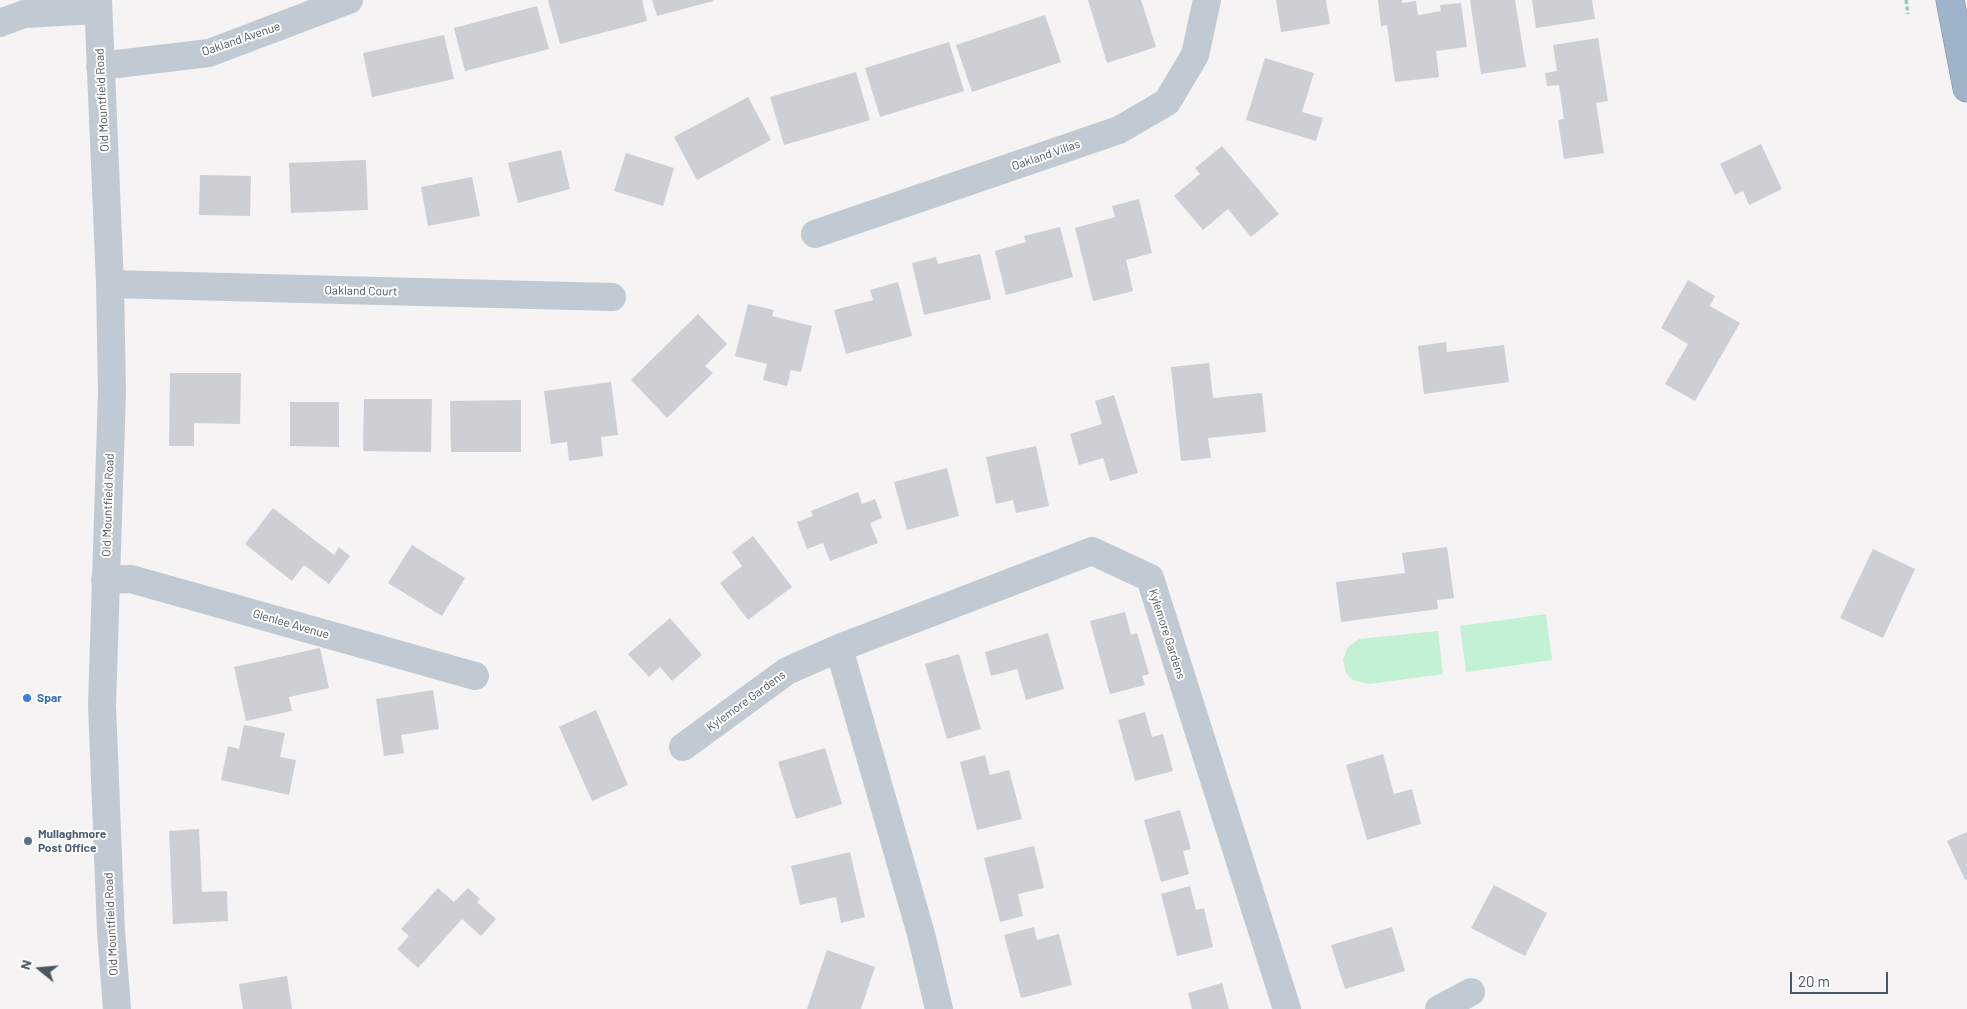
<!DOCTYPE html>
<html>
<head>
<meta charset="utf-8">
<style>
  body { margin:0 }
  #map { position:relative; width:1967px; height:1009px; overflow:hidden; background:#f5f3f3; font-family:Barlow,sans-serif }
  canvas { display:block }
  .north { position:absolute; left:15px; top:944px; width:50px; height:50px; -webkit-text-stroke:4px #fff; paint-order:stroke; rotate:287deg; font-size:14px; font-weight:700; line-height:20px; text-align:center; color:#4a5661 }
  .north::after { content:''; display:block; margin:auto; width:18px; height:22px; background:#4a5661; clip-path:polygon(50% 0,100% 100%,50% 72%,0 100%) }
  .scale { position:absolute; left:1790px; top:972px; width:98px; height:22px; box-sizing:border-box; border:2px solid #4a5661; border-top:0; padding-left:6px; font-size:15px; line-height:18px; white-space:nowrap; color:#4a5661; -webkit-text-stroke:4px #fff; paint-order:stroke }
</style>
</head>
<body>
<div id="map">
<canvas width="1967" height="1009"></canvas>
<div class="north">N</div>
<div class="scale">20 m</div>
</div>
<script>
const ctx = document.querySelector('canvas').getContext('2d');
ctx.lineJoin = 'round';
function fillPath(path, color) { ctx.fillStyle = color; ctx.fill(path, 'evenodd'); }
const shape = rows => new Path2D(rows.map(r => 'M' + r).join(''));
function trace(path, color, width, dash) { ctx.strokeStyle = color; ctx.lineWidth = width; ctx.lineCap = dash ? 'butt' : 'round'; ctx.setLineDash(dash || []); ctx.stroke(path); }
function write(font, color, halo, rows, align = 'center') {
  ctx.font = font + ' Barlow,sans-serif'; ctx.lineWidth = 4; ctx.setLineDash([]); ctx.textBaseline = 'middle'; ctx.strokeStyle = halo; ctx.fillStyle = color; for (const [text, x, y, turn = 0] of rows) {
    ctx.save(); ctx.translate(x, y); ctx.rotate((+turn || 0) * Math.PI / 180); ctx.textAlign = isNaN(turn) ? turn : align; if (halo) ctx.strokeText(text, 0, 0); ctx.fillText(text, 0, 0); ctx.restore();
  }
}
fillPath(shape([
  [1546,614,1552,660,1466,672,1460,626],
  [1438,631,1443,674,1370,684,1352,680,1346,673,1343,660,1348,647,1359,639]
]), '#c3f1d5');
fillPath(shape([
  [548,0,642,0,647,21,560,44],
  [652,0,713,0,713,1,657,16],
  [1088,0,1141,0,1156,47,1107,63],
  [1276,0,1326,0,1330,24,1281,32],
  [1378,0,1402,0,1402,3,1416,1,1418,15,1441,11,1440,5,1461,3,1467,47,1436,51,1439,77,1395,82,1387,25,1381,26],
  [1470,0,1515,0,1526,67,1481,74],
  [1532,0,1592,0,1595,19,1536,28],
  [537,6,549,49,465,71,454,28],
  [1045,15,1061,62,972,92,956,45],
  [444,35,454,79,372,97,363,53],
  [1598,38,1608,101,1596,103,1604,153,1564,159,1558,120,1564,119,1559,85,1547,86,1545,73,1557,71,1553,45],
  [949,42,964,91,880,117,865,68],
  [1265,58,1314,73,1302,112,1323,118,1316,141,1246,120],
  [856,72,870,120,784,145,770,97],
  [748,97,771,140,697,180,674,137],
  [1761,144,1782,189,1749,205,1743,191,1735,195,1720,164],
  [1222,146,1279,214,1251,237,1228,209,1203,230,1174,196,1200,174,1195,168],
  [561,150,570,189,518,203,508,163],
  [626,153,674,168,663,206,614,191],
  [366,160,368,210,291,213,289,163],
  [200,175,251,176,250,216,199,215],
  [472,177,480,216,428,226,421,187],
  [1139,199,1152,253,1126,260,1133,291,1093,301,1075,228,1115,217,1112,206],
  [1060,227,1073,277,1006,295,995,251,1026,242,1024,236],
  [980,254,991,299,924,315,912,263,936,257,938,264],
  [1688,280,1715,296,1710,306,1740,323,1695,401,1665,384,1688,344,1661,328],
  [898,282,912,336,846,354,834,310,873,300,870,290],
  [748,304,774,310,772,316,812,326,801,372,791,370,787,386,763,380,767,364,735,356],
  [698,314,727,344,705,366,713,373,667,418,631,380],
  [1446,342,1447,352,1504,345,1509,382,1424,394,1418,346],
  [1209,363,1213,398,1262,393,1266,432,1208,438,1211,458,1181,461,1171,367],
  [170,373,241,373,240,424,194,423,194,446,169,446],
  [611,382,618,435,601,437,603,456,569,461,567,442,551,444,544,391],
  [1114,395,1138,473,1110,481,1103,458,1079,465,1070,434,1102,424,1095,401],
  [364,399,432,399,431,452,363,451],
  [521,400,521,452,451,452,450,401],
  [290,402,339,402,339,447,290,446],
  [1036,446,1049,506,1016,513,1013,500,996,504,986,457],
  [947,468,959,516,907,530,894,482],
  [858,492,862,504,875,499,882,518,870,523,878,543,830,561,823,543,807,549,797,522,813,516,811,511],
  [273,508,334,555,339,547,350,556,329,584,304,565,292,581,245,544],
  [753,536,792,587,748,620,720,583,742,566,732,552],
  [412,545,465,578,442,616,388,583],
  [1447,547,1454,598,1437,600,1438,609,1341,622,1336,582,1405,573,1402,553],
  [1873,549,1915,569,1883,638,1840,618],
  [1125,612,1131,635,1137,633,1149,674,1142,676,1145,685,1110,694,1090,621],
  [670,618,702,655,672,681,660,667,649,677,628,654],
  [1048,633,1064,689,1026,700,1017,669,991,676,985,652],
  [320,648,329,688,289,697,292,711,246,721,234,667],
  [959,654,981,729,947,739,925,664],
  [433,690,439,729,401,735,404,753,384,756,376,699],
  [596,710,628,785,592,801,559,727],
  [1145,712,1152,737,1163,734,1173,771,1135,781,1118,720],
  [244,725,285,733,280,757,296,760,289,795,221,780,228,746,239,749],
  [825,748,842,804,796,819,778,762],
  [1383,754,1394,794,1412,789,1421,824,1367,840,1346,765],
  [985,755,990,775,1009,770,1022,819,977,830,960,762],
  [1180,810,1191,849,1183,851,1189,874,1161,882,1144,820],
  [199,829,202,892,227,891,228,921,173,924,169,831],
  [1967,832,1967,879,1965,880,1947,841],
  [1034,846,1044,888,1018,894,1023,916,1000,922,984,858],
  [850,852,865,917,841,923,836,897,800,905,791,866],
  [1494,885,1547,913,1525,956,1471,928],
  [1190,886,1196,910,1204,908,1213,947,1177,956,1161,894],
  [438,888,454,902,468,888,480,899,477,902,496,919,481,936,462,919,418,968,397,949,409,936,401,929],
  [1034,927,1037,940,1059,934,1072,985,1021,998,1004,935],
  [1392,927,1405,971,1345,989,1331,945],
  [827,950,875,967,861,1009,807,1009],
  [287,976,292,1009,243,1009,239,984],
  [1222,983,1229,1009,1192,1009,1188,993]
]), '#cdcfd5');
const trunk = shape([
  [1950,0,1967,88]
]);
trace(trunk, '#7690ad', 29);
trace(shape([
  [1906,0,1908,14]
]), '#7ad0a6', 3, [4, 2.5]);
trace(shape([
  [0,23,24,14,98,10],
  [100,66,209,53,349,0],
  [815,234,1119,130,1167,102,1195,55,1207,0],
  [110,284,612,297],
  [105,580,131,579,475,676],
  [683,747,787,671,839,648],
  [939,1009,921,934,839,648,1092,551,1150,578,1287,1009],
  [1439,1009,1471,992]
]), '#c1cad2', 28);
trace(shape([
  [98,0,110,284,112,392,102,705,111,931,117,1009]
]), '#c1cad2', 28);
trace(trunk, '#9fb4c9', 28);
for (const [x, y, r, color] of [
  [27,698,5,"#3f7fe0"],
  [28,841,5,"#5c6f8a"]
]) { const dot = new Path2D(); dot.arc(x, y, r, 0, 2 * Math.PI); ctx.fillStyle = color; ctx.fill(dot); trace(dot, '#fff', 2); }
write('12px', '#4a5661', '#fff', [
  ["Oakland Avenue",241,39,-19],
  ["Old Mountfield Road",102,100,-93],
  ["Oakland Villas",1046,155,-19],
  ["Oakland Court",361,291,1],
  ["Old Mountfield Road",108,505,-88],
  ["Glenlee Avenue",291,624,16],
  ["Kylemore Gardens",1167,634,72],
  ["Kylemore Gardens",746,701,-36],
  ["Old Mountfield Road",111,924,-93]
]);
write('bold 12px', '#366cbe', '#fff', [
  ["Spar",37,698]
], 'left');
write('bold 12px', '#4e5e75', '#fff', [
  ["Mullaghmore",38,834],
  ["Post Office",38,848]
], 'left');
</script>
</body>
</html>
